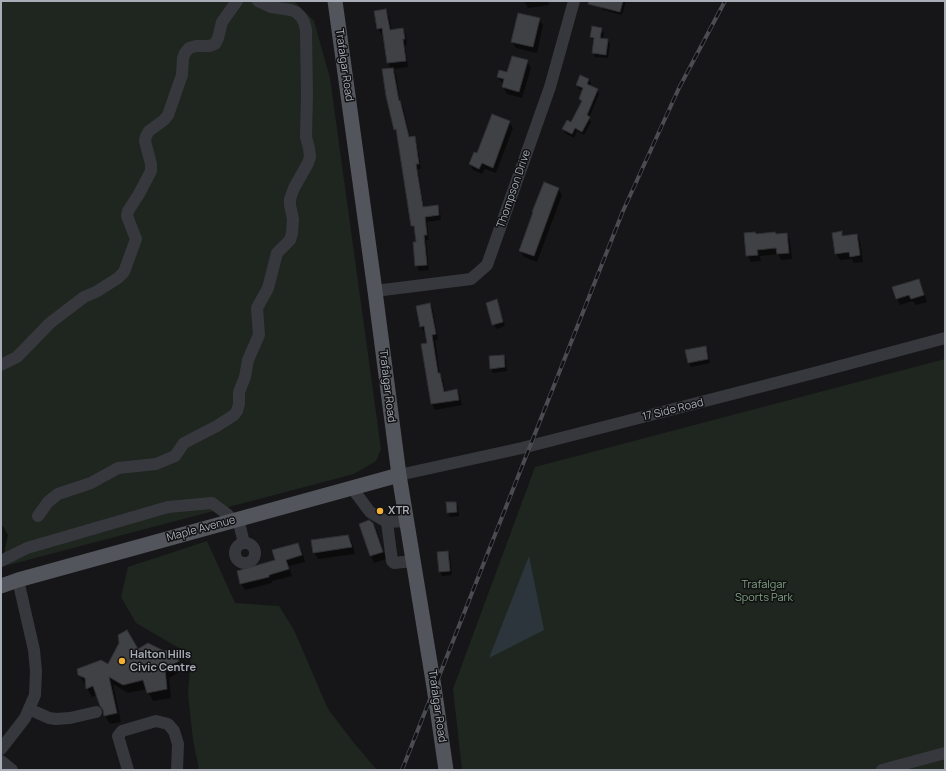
<!DOCTYPE html>
<html>
<head>
<meta charset="utf-8">
<style>
  body { margin:0 }
  #map { position:relative; width:946px; height:771px; overflow:hidden; background:#161618; font-family:Manrope,sans-serif }
  canvas { display:block }
  .frame { position:absolute; inset:0; border:2px solid #a8adb8; pointer-events:none }
</style>
</head>
<body>
<div id="map">
<canvas width="946" height="771"></canvas>
<div class="frame"></div>
</div>
<script>
const ctx = document.querySelector('canvas').getContext('2d');
ctx.lineJoin = 'round';
function fillPath(path, color) { ctx.fillStyle = color; ctx.fill(path, 'evenodd'); }
const shape = rows => new Path2D(rows.map(r => 'M' + r).join(''));
function trace(path, color, width, dash) { ctx.strokeStyle = color; ctx.lineWidth = width; ctx.lineCap = dash ? 'butt' : 'round'; ctx.setLineDash(dash || []); ctx.stroke(path); }
function write(font, color, halo, rows, align = 'center') {
  ctx.font = font + ' Manrope,sans-serif'; ctx.lineWidth = 3; ctx.setLineDash([]); ctx.textBaseline = 'middle'; ctx.strokeStyle = halo; ctx.fillStyle = color; for (const [text, x, y, turn = 0] of rows) {
    ctx.save(); ctx.translate(x, y); ctx.rotate((+turn || 0) * Math.PI / 180); ctx.textAlign = isNaN(turn) ? turn : align; if (halo) ctx.strokeText(text, 0, 0); ctx.fillText(text, 0, 0); ctx.restore();
  }
}
fillPath(shape([
  [1,1,294,1,314,21,330,78,381,449,376,461,354,474,1,567],
  [945,359,945,770,462,770,453,689,535,467],
  [207,541,235,603,279,606,294,630,328,709,354,743,377,770,199,770,193,740,188,694,191,655,136,623,121,597,128,567]
]), '#1e261f');
fillPath(shape([
  [529,556,544,630,489,658]
]), '#2c353c');
fillPath(shape([
  [524,1,548,1,549,5,528,8],
  [602,1,626,1,622,15,603,10,601,6],
  [386,10,389,16,392,31,403,29,406,35,407,45,405,45,408,67,393,69,396,74,400,102,403,106,410,138,414,137,417,142,421,169,418,169,424,208,437,207,440,212,441,220,427,222,429,240,426,240,429,270,419,271,416,265,417,243,415,231,412,226,398,134,395,129,391,69,388,63,384,34,381,34,378,28],
  [539,19,543,25,537,53,516,48,512,42],
  [601,29,604,33,603,39,607,40,610,44,608,58,595,57,593,52,594,41,591,37],
  [527,61,531,68,522,98,507,94,503,87,504,84,502,83,498,77],
  [589,79,591,83,590,86,597,90,599,94,589,118,591,122,584,135,577,131,574,138,565,133,563,129,571,123,582,103,580,99,583,90,579,89,577,85],
  [509,122,513,128,496,173,485,169,482,174,473,170,470,164],
  [558,188,562,195,537,262,524,257,520,251],
  [841,232,844,237,857,235,860,241,863,262,854,263,852,259,840,260,836,254],
  [786,234,790,241,792,259,781,260,778,254,760,256,761,261,751,262,747,256,776,235],
  [918,281,922,287,927,302,916,305,913,301,900,305,897,299],
  [487,303,498,305,505,326,496,329],
  [430,304,433,310,438,340,435,340,440,375,443,379,445,393,457,390,460,396,462,405,435,410,432,404,422,345,428,344,426,332,424,332,421,327],
  [705,347,708,351,710,363,691,367,689,363,687,351],
  [504,356,506,360,507,371,493,373,491,369],
  [456,503,458,507,459,516,450,517,448,513],
  [373,523,377,530,386,559,374,563,371,556,360,525],
  [1,526,3,526,8,535,2,562],
  [348,536,352,542,355,554,318,559,314,552],
  [298,544,302,551,305,562,289,566,292,576,272,581,272,583,245,590,241,583],
  [448,552,450,556,452,575,442,576,440,572,438,553],
  [137,650,164,652,174,654,183,670,169,678,171,698,153,701,147,689,128,693,113,684,121,722,110,724,105,716,104,711,97,695,92,697,87,688,86,685,84,683,79,674,109,665]
]), '#0007');
const building = shape([
  [589,1,623,1,620,12,588,4,589,1],
  [386,9,390,30,403,28,405,39,403,39,406,61,387,63,382,28,377,29,374,11,386,9],
  [518,13,540,18,533,47,511,42,518,13],
  [592,26,602,28,600,38,608,39,606,55,592,53,594,38,590,37,592,26],
  [512,56,528,60,519,92,502,87,504,79,497,77,499,70,507,72,512,56],
  [393,68,399,101,400,100,409,137,415,136,419,164,416,164,423,207,438,205,439,215,425,217,427,235,424,235,427,265,415,266,413,242,416,242,414,226,411,226,396,129,394,130,386,96,382,69,393,68],
  [580,75,589,79,587,84,598,89,587,115,590,117,582,132,575,128,572,134,562,129,567,120,571,122,582,101,579,99,583,88,576,85,580,75],
  [492,114,510,121,493,168,482,163,479,169,469,164,474,152,477,153,492,114],
  [544,182,559,188,534,256,519,251,533,212,532,212,544,182],
  [842,231,842,236,857,234,860,255,850,257,849,252,835,254,832,233,842,231],
  [755,232,756,234,775,232,776,234,787,233,789,253,777,254,776,248,757,250,758,255,746,256,744,233,755,232],
  [919,279,924,295,911,299,909,295,896,299,892,287,919,279],
  [497,299,503,322,492,325,486,303,497,299],
  [430,303,436,334,432,335,438,373,440,373,444,392,457,389,459,400,431,404,421,344,427,343,424,326,420,327,416,306,430,303],
  [706,346,708,359,688,363,685,350,706,346],
  [504,355,505,367,490,369,489,356,504,355],
  [446,502,456,502,457,512,447,513,446,502],
  [369,520,373,523,383,552,370,556,359,524,369,520],
  [348,535,352,547,313,553,311,540,348,535],
  [298,543,302,555,286,560,289,569,269,575,269,577,240,584,237,571,275,560,272,550,298,543],
  [448,551,450,571,439,572,437,552,448,551],
  [127,630,138,649,148,643,164,651,169,650,175,653,179,661,165,669,167,689,147,693,143,680,123,685,109,677,117,713,104,716,103,710,100,706,93,686,86,689,85,678,78,675,77,669,101,660,108,664,119,643,118,635,127,630]
]);
fillPath(building, '#404145');
trace(building, '#303034', 1);
trace(shape([
  [375,291,471,279,487,265,550,87,574,1],
  [1,365,17,357,50,323,84,297,96,292,118,278,124,272,136,239,127,216,128,211,139,194,151,171,151,164,145,141,146,136,149,131,164,120,168,115,182,75,183,58,185,53,189,48,196,46,209,46,215,44,218,38,222,22,237,1],
  [399,475,522,448,814,373,945,338],
  [352,488,370,512,387,522,406,521],
  [38,516,48,502,58,494,91,483,118,468,156,464,175,456,184,443,217,426,234,415,237,411,239,404,239,392,245,377,248,360,259,335,257,308,268,288,277,253,290,240,292,233,293,219,290,205,290,199,294,188,308,163,310,157,309,148,306,137,307,96,306,30,304,22,301,17,296,12,291,10,271,7,258,1],
  [238,519,244,543],
  [387,522,392,561,394,563,413,561],
  '235 553a10 10 0 1 1 20 0a10 10 0 1 1-20 0Z',
  [1,561,27,548,168,507,212,503,227,514,233,521],
  [29,709,49,718,56,719,70,718,96,712],
  [1,749,25,718,35,695,36,671,34,650,18,580],
  [1,761,12,770],
  [128,770,118,736,122,731,156,721,168,724,174,731,178,744,177,770],
  [882,770,945,753]
]), '#37383d', 12);
trace(shape([
  [335,1,375,291,399,475,434,687,446,770],
  [1,586,18,580,399,475]
]), '#53555c', 15);
const rail = shape([
  [402,770,623,211,679,88,725,1]
]);
trace(rail, '#4a4c52', 4);
trace(rail, '#111113', 2.5, [8]);
for (const [x, y, r, color] of [
  [380,511,4,"#f2b134"],
  [122,661,4,"#f2b134"]
]) { const dot = new Path2D(); dot.arc(x, y, r, 0, 2 * Math.PI); ctx.fillStyle = color; ctx.fill(dot); trace(dot, '#111113', 1.5); }
write('11px', '#a8adb8', '#111113', [
  ["Trafalgar Road",344,65,82],
  ["Thompson Drive",514,189,-71],
  ["Trafalgar Road",387,386,83],
  ["17 Side Road",673,410,-14],
  ["Maple Avenue",201,529,-15],
  ["Trafalgar Road",437,706,82]
]);
write('bold 11px', '#a8adb8', '#111113', [
  ["XTR",388,511],
  ["Halton Hills",130,655],
  ["Civic Centre",130,668]
], 'left');
write('11px', '#7fa381', '#111113', [
  ["Trafalgar",764,585],
  ["Sports Park",764,598]
]);
</script>
</body>
</html>
